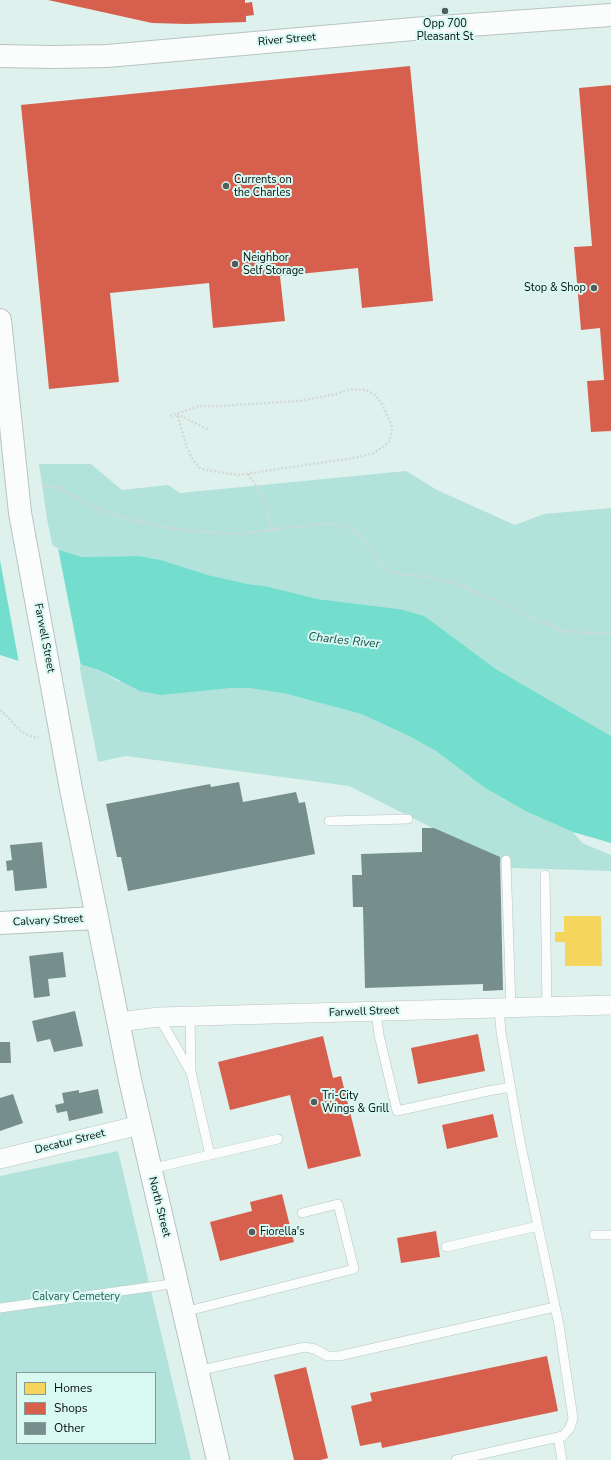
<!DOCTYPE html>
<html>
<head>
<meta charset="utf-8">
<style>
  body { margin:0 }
  #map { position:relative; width:611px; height:1460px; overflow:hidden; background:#dff1ed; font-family:"Nunito Sans",sans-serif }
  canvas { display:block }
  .legend { position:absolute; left:16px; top:1372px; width:140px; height:72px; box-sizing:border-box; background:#d8f8f2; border:1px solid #849b96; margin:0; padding:5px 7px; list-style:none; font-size:12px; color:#050f0d }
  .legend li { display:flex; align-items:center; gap:8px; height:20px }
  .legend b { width:20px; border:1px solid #849b96 }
</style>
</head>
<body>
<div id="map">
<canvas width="611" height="1460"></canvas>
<ul class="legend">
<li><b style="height:11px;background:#f6d55c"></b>Homes</li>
<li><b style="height:11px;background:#d6604d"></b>Shops</li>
<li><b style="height:11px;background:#778f8c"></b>Other</li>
</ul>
</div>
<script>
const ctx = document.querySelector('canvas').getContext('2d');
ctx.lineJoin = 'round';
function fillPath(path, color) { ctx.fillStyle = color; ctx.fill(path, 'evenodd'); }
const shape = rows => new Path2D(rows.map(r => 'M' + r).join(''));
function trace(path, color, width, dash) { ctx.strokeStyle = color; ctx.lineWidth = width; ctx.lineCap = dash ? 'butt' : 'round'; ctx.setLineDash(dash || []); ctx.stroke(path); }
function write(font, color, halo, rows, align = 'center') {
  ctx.font = font + ' "Nunito Sans",sans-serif'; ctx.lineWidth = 4; ctx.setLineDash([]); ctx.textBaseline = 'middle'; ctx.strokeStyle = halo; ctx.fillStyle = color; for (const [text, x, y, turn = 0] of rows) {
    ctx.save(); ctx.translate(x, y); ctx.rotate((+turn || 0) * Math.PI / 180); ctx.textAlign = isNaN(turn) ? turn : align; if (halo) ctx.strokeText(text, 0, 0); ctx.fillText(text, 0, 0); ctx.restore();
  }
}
fillPath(shape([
  [39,464,91,464,122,490,168,485,180,493,406,471,437,490,515,525,544,514,611,508,611,736,496,669,445,632,399,609,318,599,265,586,248,584,208,575,161,560,139,556,82,557,53,548,47,519],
  [79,664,99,670,118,681,230,688,249,688,287,694,361,714,411,737,436,751,485,788,507,801,525,811,573,832,582,843,611,855,611,871,512,868,349,786,126,756,98,762],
  [118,1151,191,1460,0,1460,0,1176],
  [17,1373,155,1373,155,1443,17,1443]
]), '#b1e3da');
fillPath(shape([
  [0,528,53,548,82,557,139,556,161,560,208,575,248,584,265,586,318,599,399,609,424,616,496,669,611,736,611,843,573,832,525,811,485,788,436,751,411,737,361,714,287,694,249,688,230,688,161,695,140,691,99,670,79,664,22,662,0,655]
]), '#73ddce');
fillPath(shape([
  [0,526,58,548,81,666,19,663,0,560]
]), '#dff1ed');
fillPath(shape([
  [564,916,601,916,602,966,565,966,565,942,555,942,555,932,564,932]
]), '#f6d55c');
fillPath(shape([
  [48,0,245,0,245,3,252,2,254,15,246,16,246,22,187,24,152,23],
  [410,66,433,301,362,308,358,268,280,276,285,321,213,328,209,283,110,293,119,382,49,389,21,105],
  [611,85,611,431,591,432,587,381,604,380,600,328,581,330,574,247,592,246,579,88],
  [478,1034,485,1071,418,1084,411,1048],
  [323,1036,333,1078,341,1076,361,1156,308,1169,290,1095,230,1110,218,1062],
  [493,1114,498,1137,447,1149,442,1125],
  [282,1194,294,1242,220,1261,210,1222,252,1211,250,1202],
  [436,1231,440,1257,401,1263,397,1238],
  [547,1356,558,1411,382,1448,381,1442,360,1446,351,1406,372,1401,370,1393],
  [306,1367,328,1458,321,1460,294,1460,274,1375]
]), '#d6604d');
fillPath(shape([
  [239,782,243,802,296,792,299,803,305,802,315,854,128,891,121,857,117,857,106,804,210,784,211,787],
  [422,828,434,828,500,857,503,990,483,991,483,984,365,988,363,907,353,907,352,875,362,875,361,854,422,852],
  [42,842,47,888,15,891,13,870,7,871,6,861,12,860,10,845],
  [63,952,66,977,48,979,50,996,34,998,29,956],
  [75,1011,83,1046,54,1052,50,1039,37,1042,32,1021],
  [0,1042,10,1042,11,1063,0,1063],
  [98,1089,103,1113,69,1121,67,1111,57,1113,55,1105,64,1103,62,1093,79,1090,79,1093],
  [13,1094,23,1123,0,1131,0,1098]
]), '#778f8c');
const lane = shape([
  [329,821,408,819],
  [506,860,511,1008],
  [545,875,547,1007],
  [376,1012,379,1035,397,1111,488,1091,511,1087],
  [190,1016,191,1072,210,1155],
  [159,1017,190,1071],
  [150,1169,278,1139],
  [594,1235,611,1235],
  [446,1247,538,1226],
  [0,1308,178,1283],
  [184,1312,354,1269,338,1204,302,1213],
  [197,1371,305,1347,315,1349,327,1356,339,1356,555,1307],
  [558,1437,562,1460],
  [456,1460,563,1436,570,1428,573,1418,559,1325,520,1141,501,1032,499,1008]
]);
const street = shape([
  [118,1022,159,1017,611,1005],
  [0,1159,140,1125]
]);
const secondary = shape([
  [0,56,52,57,107,56,413,29,611,15],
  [0,320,20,513,71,789,130,1080,218,1460],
  [0,923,96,918]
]);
trace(lane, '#b6c4c2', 10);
trace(street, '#b6c4c2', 20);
trace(secondary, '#b6c4c2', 24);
trace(shape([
  [177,414,209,430],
  [170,416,199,406,222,406,299,401,336,394,351,389,366,390,375,395,382,404,391,424,392,430,389,442,374,453,353,458,238,475,206,470,200,468,193,460,187,448,177,414],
  [248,474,261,493,265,502,272,530],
  [42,486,58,487,88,505,126,519,181,530,236,534,321,524,337,525,351,529,363,539,382,565,389,571,399,574,421,576,456,583,511,607,528,617,564,631,590,633,611,633],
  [0,710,8,717,19,730,30,736,39,738]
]), '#d4d9d8', 2.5, [2, 2]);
trace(lane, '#fafdfc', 9);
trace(street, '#fafdfc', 19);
trace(secondary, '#fafdfc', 22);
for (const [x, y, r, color] of [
  [445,11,4,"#515e5b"],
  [226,186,4,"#515e5b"],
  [235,264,4,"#515e5b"],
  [594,288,4,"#515e5b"],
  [314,1102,4,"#515e5b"],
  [252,1232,4,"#515e5b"]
]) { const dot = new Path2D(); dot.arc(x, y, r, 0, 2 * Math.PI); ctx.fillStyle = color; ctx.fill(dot); trace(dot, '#d8f8f2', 1.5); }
write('11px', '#050f0d', '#d8f8f2', [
  ["Opp 700",445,24,"center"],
  ["Pleasant St",445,37,"center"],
  ["Currents on",234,180],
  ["the Charles",234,193],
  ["Neighbor",243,258],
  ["Self Storage",243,271],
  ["Stop & Shop",586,288,"right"],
  ["Tri-City",322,1096],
  ["Wings & Grill",322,1109],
  ["Fiorella's",260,1232]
], 'left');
write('11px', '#050f0d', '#d8f8f2', [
  ["River Street",287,40,-5],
  ["Farwell Street",44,638,79],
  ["Calvary Street",48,921,-3],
  ["Farwell Street",364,1012,-2],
  ["Decatur Street",70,1142,-14],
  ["North Street",159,1207,76]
]);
write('11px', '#245d55', '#d8f8f2', [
  ["Calvary Cemetery",76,1297]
]);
write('italic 12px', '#145048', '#d8f8f2', [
  ["Charles River",344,641,6]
]);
</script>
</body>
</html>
